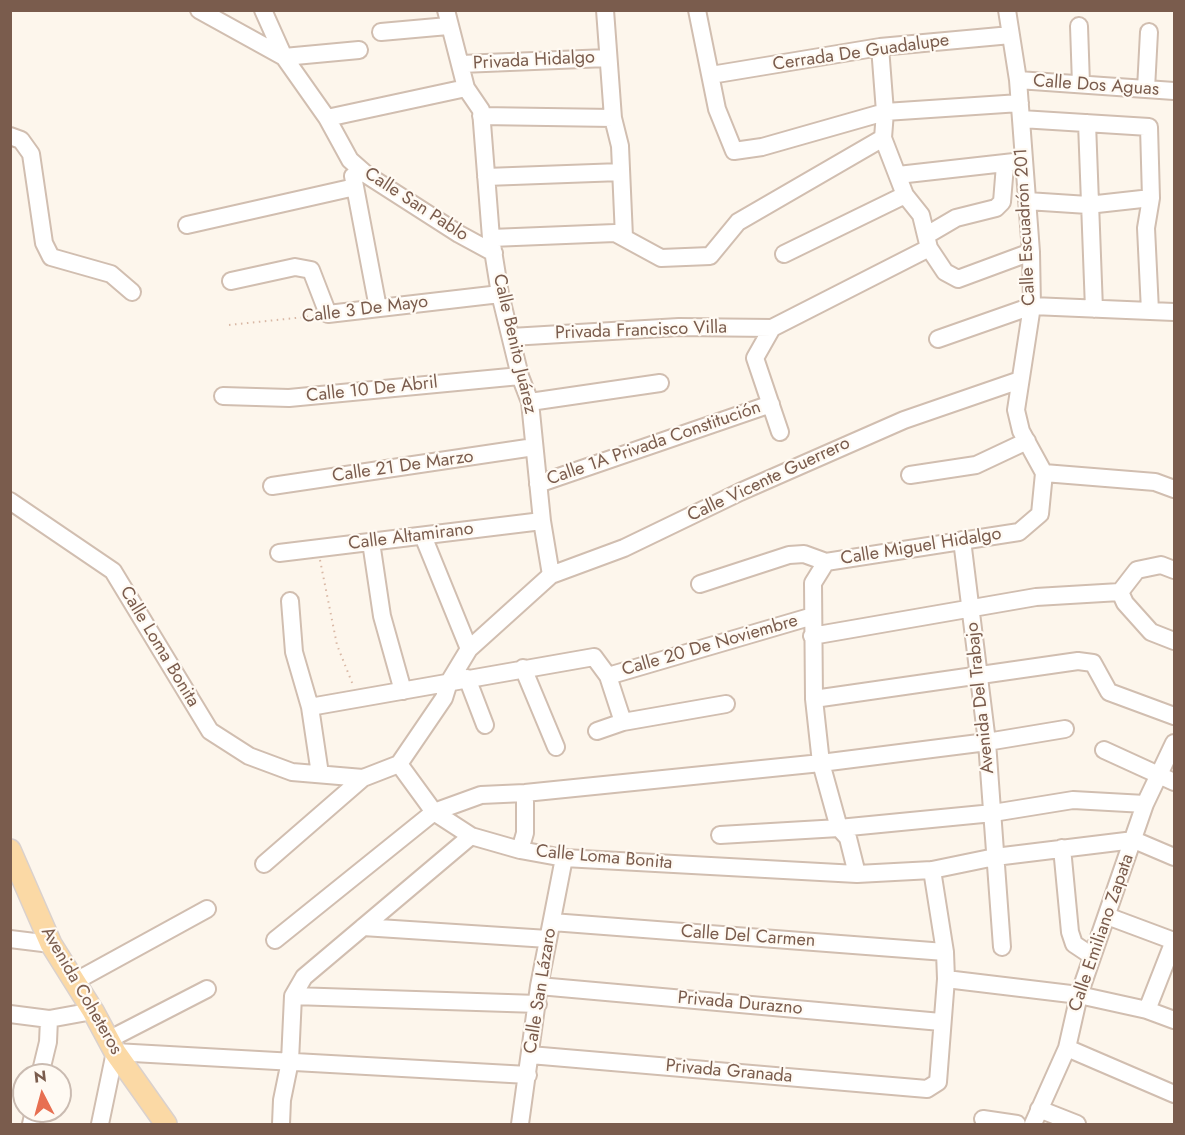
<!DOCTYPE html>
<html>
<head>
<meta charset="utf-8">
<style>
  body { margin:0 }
  #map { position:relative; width:1185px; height:1135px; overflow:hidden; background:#fdf6ec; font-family:Jost,sans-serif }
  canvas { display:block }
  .frame { position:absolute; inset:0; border:12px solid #7a5c4d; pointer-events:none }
  .north { position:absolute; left:12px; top:1063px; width:60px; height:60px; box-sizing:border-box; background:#fffaf3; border:2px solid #cabbb1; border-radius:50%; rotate:354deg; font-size:16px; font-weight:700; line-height:24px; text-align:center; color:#7a5c4d }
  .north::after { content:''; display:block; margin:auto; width:21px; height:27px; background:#e76f51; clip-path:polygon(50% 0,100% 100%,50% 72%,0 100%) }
</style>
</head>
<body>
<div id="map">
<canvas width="1185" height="1135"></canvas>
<div class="frame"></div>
<div class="north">N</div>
</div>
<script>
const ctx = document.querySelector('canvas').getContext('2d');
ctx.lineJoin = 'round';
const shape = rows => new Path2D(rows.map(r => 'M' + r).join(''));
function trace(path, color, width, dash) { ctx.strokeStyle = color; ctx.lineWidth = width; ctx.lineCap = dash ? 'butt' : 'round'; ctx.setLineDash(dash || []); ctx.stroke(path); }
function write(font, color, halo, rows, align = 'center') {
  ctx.font = font + ' Jost,sans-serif'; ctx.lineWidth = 4.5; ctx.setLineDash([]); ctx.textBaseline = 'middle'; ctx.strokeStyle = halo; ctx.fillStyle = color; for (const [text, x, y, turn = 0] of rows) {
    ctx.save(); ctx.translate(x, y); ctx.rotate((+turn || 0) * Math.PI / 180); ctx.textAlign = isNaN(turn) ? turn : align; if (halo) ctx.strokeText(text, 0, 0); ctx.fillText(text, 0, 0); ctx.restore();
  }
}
const minor = shape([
  [199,10,284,57,359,50],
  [263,10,284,57,327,118,350,160,367,175,459,234,494,253],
  [446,10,466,88,481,110,491,238,500,294,520,376,530,402,542,521,551,575],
  [605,10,613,118,620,146,624,237],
  [697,10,717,109,734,151,762,147,885,112,1020,103],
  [1079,26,1081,84],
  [381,32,448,26],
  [461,64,607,58],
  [711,75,880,47,1011,35],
  [1018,80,1174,91],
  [1146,89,1149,32],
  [481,116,613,118],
  [327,118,466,88],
  [1021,119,1149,127,1151,198,1146,228,1150,311],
  [1087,123,1094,309],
  [10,136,21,140,31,154,44,243,51,257,111,274,132,292],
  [898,175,1023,161],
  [353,176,378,308],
  [486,177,621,172],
  [1027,201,1088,205,1151,198],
  [187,225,355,187],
  [927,235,956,218,996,208,1002,202,1005,165],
  [491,238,615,233,661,258,710,256,738,222,883,138],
  [929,248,945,272,958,279,1031,252],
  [784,254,905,195],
  [231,281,295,267,311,270,328,314,500,294],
  [511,337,679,327,772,328],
  [938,339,1032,306,1174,312],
  [223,396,289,398,520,376],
  [530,402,660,383],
  [780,432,755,358,772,328,929,248,921,215,905,195,883,138,885,112,880,47],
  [1044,473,1155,482,1174,489],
  [910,475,976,465,1027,441],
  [538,484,771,404],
  [272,486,534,447],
  [10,501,113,571,210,731,249,756,292,772,363,778,399,764],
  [423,536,469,649],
  [962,540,987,742,1002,947],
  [371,542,382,616,403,691],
  [279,553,542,521],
  [826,562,1019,532,1040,514,1044,473,1021,431,1016,410,1032,306,1031,252,1018,80,1007,10],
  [826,562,813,583,814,699,821,763,839,828,848,838,857,874],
  [700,584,789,555,804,554,826,562],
  [1120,592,1125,603,1151,632,1174,641],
  [290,601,294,652,310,707,320,774],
  [812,636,1036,597,1120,592,1137,570,1161,565,1174,570],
  [523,668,556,747],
  [608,676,813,616],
  [467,678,485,725],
  [814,699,1078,661,1093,663,1109,692,1174,716],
  [310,707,594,657,608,676,623,722],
  [597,731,623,722,726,704],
  [1104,750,1174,782],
  [399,764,434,812,471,836,520,850,564,858,857,874,932,870,995,857,1134,840,1174,857],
  [399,764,444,698,449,682,469,649,551,575,624,548,740,492,904,420,1020,380],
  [720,835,839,828,993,813,1073,800,1145,804],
  [1062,848,1070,932,1074,944,1092,956],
  [520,850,525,833,525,793],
  [264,864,363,778],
  [1107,916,1174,941],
  [552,922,945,952],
  [363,927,548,939],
  [10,939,51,944],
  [275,940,434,812,481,795,525,793,821,763,987,742,1065,729],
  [946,979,1079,995,1147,1010,1174,1020],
  [74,982,207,909],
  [539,986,941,1022],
  [293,996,538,1004],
  [1147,1010,1174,941],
  [10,1014,49,1019,93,1011],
  [108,1040,207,989],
  [1067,1048,1174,1094],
  [530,1055,927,1089,938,1082,946,979,945,952,932,870],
  [40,1075,48,1042,49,1019],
  [1039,1109,1077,1124],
  [983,1119,1017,1124],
  [31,1124,34,1111],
  [100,1124,115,1052,528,1075],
  [281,1124,282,1100,290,1061,293,996,304,977,471,836],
  [520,1124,539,986,564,858],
  [1033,1124,1067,1048,1079,995,1145,804,1174,743]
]);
const major = shape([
  [10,850,51,944,93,1011,115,1052,166,1124]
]);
trace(minor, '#d1beb0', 20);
trace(major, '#dad1cd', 24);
trace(shape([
  [229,325,314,316],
  [320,560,337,645,353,685]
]), '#d9b8a5', 2, [1.5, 4.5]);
trace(minor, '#fff', 16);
trace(major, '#fbd9a5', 21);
write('18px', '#7a5c4d', '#fffaf3', [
  ["Cerrada De Guadalupe",861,53,-8],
  ["Privada Hidalgo",534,61,-3],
  ["Calle Dos Aguas",1096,86,4],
  ["Calle San Pablo",416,205,33],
  ["Calle Escuadrón 201",1026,227,-93],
  ["Calle 3 De Mayo",365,310,-7],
  ["Privada Francisco Villa",641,331,-2],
  ["Calle Benito Juárez",514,344,77],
  ["Calle 10 De Abril",372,390,-6],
  ["Calle 1A Privada Constitución",654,444,-19],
  ["Calle 21 De Marzo",403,467,-8],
  ["Calle Vicente Guerrero",769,480,-25],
  ["Calle Altamirano",411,537,-7],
  ["Calle Miguel Hidalgo",921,547,-9],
  ["Calle 20 De Noviembre",710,646,-16],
  ["Calle Loma Bonita",159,647,59],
  ["Avenida Del Trabajo",981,698,-96],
  ["Calle Loma Bonita",604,858,5],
  ["Calle Emiliano Zapata",1102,933,-71],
  ["Calle Del Carmen",748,937,4],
  ["Avenida Coheteros",81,991,60],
  ["Calle San Lázaro",541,991,-81],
  ["Privada Durazno",740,1004,5],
  ["Privada Granada",729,1072,5]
]);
</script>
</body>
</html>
